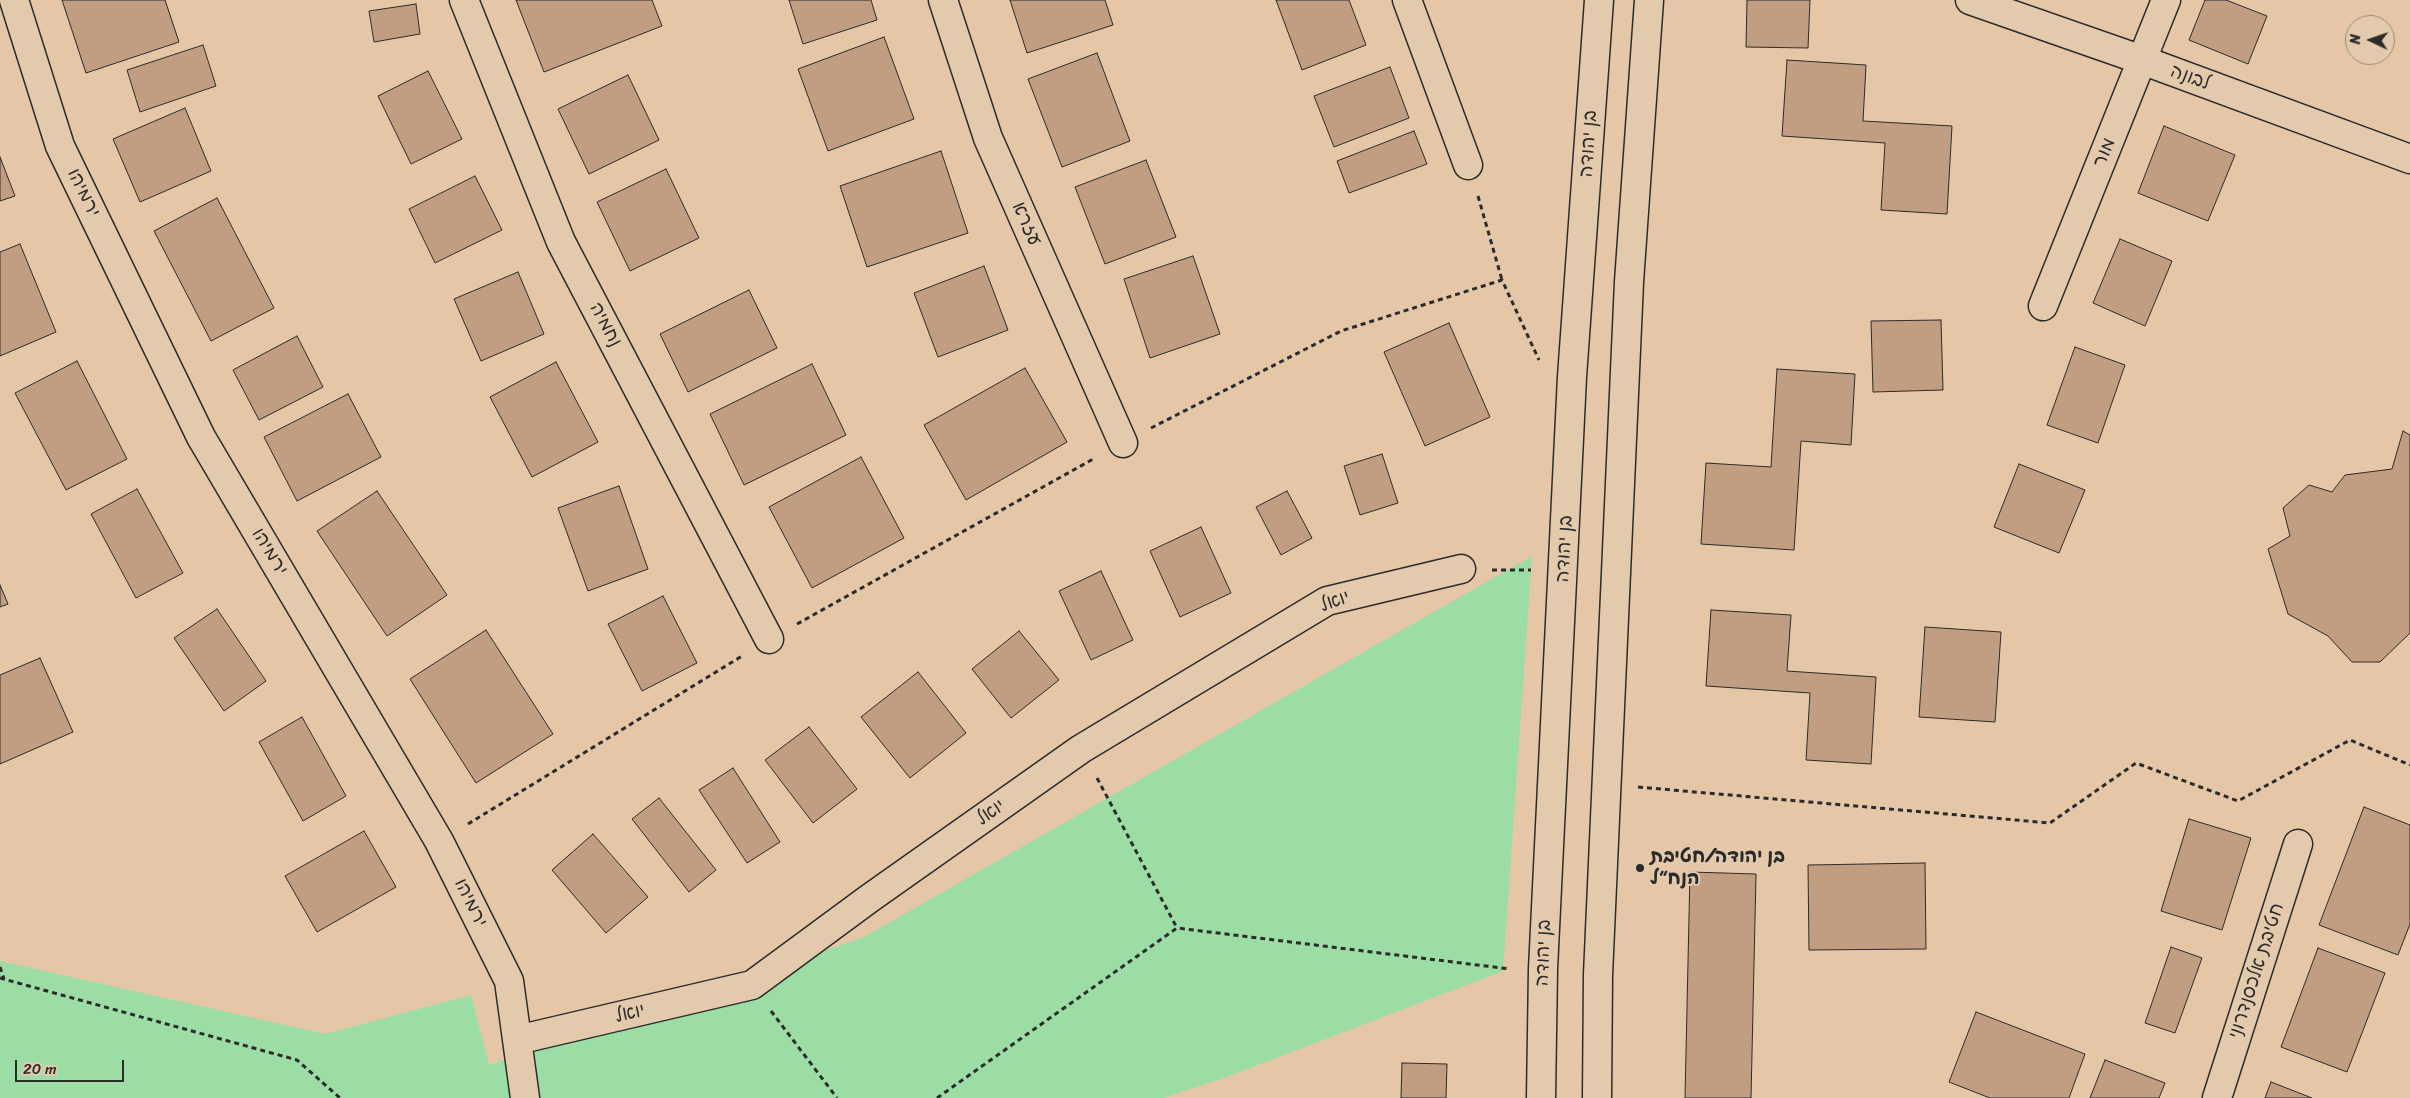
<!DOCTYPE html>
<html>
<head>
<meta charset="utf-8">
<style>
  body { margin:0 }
  #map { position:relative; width:2410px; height:1098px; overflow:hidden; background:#e5c7a8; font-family:Sriracha,sans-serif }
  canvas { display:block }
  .north { position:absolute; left:2345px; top:15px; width:50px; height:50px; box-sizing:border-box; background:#e4caac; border:1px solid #9a8a78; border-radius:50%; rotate:273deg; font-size:14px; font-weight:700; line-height:20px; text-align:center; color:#2b2b2b }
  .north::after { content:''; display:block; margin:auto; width:18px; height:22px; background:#2b2b2b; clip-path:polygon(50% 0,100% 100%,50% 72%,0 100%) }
  .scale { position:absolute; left:15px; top:1060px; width:109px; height:22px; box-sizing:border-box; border:2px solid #2b2b2b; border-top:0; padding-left:6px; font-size:15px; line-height:18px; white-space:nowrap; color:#2b2b2b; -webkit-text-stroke:4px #e4caac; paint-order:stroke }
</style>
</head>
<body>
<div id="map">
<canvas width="2410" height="1098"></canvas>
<div class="north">N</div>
<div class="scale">20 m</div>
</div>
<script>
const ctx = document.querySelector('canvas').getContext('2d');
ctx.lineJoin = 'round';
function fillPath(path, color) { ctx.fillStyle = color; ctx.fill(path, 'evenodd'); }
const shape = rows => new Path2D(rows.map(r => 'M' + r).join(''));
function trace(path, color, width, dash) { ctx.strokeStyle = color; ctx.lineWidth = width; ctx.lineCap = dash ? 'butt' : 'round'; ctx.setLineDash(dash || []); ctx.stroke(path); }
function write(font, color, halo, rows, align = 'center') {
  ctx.font = font + ' Sriracha,"Playpen Sans Hebrew",sans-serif'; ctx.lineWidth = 4; ctx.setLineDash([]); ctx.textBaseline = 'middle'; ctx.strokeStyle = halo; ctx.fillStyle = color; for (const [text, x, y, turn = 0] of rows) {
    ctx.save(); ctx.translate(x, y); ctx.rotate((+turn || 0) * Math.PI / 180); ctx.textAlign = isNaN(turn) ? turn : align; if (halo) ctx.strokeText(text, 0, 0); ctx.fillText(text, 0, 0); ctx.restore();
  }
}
fillPath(shape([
  [1532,556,1503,971,1221,1079,1163,1098,0,1098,0,961,325,1034,471,995,489,1065,864,937]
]), '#9cdca5');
const building = shape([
  [62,0,165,0,179,42,86,73,62,0],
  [516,0,652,0,662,26,544,72,516,0],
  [789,0,871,0,877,20,803,44,789,0],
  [1010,0,1105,0,1113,25,1027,53,1010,0],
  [1276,0,1349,0,1366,45,1302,70,1276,0],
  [1747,0,1810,0,1808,48,1746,47,1747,0],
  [2205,0,2226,0,2267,16,2248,64,2189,40,2205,0],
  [416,4,420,34,374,42,369,11,416,4],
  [884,37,914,119,828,151,798,69,884,37],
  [203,45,216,86,140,112,127,70,203,45],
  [1097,53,1130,141,1062,167,1028,79,1097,53],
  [1787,60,1866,65,1863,121,1952,126,1947,214,1881,210,1885,143,1782,136,1787,60],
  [1390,67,1409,118,1334,147,1314,96,1390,67],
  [428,71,462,139,411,164,378,96,428,71],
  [628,75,659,140,589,174,558,109,628,75],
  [185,108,211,171,140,202,113,139,185,108],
  [2164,126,2235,155,2208,221,2138,193,2164,126],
  [1414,131,1427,164,1349,193,1337,161,1414,131],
  [941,151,968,233,867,267,840,186,941,151],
  [0,157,15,196,0,201,0,157],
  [1146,160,1176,237,1105,264,1075,187,1146,160],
  [666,169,699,238,630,271,597,202,666,169],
  [475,176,502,230,435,263,409,209,475,176],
  [217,198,274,308,211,341,154,231,217,198],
  [2120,239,2172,261,2145,326,2093,303,2120,239],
  [20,244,56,332,0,356,0,252,20,244],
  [1193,256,1220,334,1150,358,1124,279,1193,256],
  [984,266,1008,330,938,357,914,293,984,266],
  [518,272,544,334,481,361,454,299,518,272],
  [749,290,777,348,688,392,660,334,749,290],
  [1941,320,1943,390,1873,392,1871,321,1941,320],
  [1449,323,1490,417,1425,446,1384,352,1449,323],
  [297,336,323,387,259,420,233,370,297,336],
  [2075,347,2125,365,2098,443,2047,425,2075,347],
  [77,361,127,459,66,490,15,393,77,361],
  [556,362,598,442,532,477,490,397,556,362],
  [812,364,846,435,744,485,710,414,812,364],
  [1025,368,1067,442,966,500,924,425,1025,368],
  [1777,369,1855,374,1851,445,1801,441,1794,550,1701,544,1706,463,1771,467,1777,369],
  [348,394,381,457,297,501,264,437,348,394],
  [2403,431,2410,435,2410,633,2380,662,2352,662,2328,636,2288,614,2268,549,2290,536,2283,508,2309,485,2332,492,2345,475,2392,469,2403,431],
  [1382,454,1398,503,1360,515,1344,466,1382,454],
  [861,457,904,538,812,588,769,507,861,457],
  [2019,464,2085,490,2059,553,1994,527,2019,464],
  [619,486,648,569,588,591,558,508,619,486],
  [137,489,183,573,136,598,91,514,137,489],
  [377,491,447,595,387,636,317,531,377,491],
  [1287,491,1312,538,1281,555,1256,507,1287,491],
  [1201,527,1231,593,1180,617,1150,551,1201,527],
  [1101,571,1133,640,1091,660,1059,591,1101,571],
  [0,585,8,604,0,607,0,585],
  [663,596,697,663,642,691,608,624,663,596],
  [217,609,266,681,224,711,174,638,217,609],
  [1711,610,1791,615,1787,671,1876,677,1871,764,1806,760,1810,693,1706,686,1711,610],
  [1925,627,2001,632,1995,722,1919,717,1925,627],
  [486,630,553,734,476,783,410,679,486,630],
  [1019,631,1059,680,1011,718,972,669,1019,631],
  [40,658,73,732,0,764,0,675,40,658],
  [918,672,966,733,910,778,861,717,918,672],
  [302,717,346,796,303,821,259,742,302,717],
  [809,727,857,789,813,823,765,760,809,727],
  [733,768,780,842,747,863,699,790,733,768],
  [659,798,716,870,689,892,632,819,659,798],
  [2364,807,2410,825,2410,924,2398,955,2319,925,2364,807],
  [2189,819,2251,838,2222,930,2161,911,2189,819],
  [364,831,396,887,317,932,285,876,364,831],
  [593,834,648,897,606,933,552,870,593,834],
  [1925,863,1926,949,1809,950,1808,865,1925,863],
  [1690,872,1756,874,1751,1098,1685,1098,1690,872],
  [2171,947,2202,958,2175,1033,2145,1023,2171,947],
  [2318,948,2385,973,2347,1072,2281,1047,2318,948],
  [1976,1012,2085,1054,2069,1098,1990,1098,1949,1082,1976,1012],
  [2105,1060,2165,1083,2159,1098,2090,1098,2105,1060],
  [1402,1063,1447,1064,1446,1098,1401,1098,1402,1063],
  [2271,1082,2312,1098,2265,1098,2271,1082]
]);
fillPath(building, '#c19e81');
trace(building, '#2b2b2b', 1);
const minor = shape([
  [14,0,60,146,201,437,439,841,509,981,525,1098],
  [464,0,561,242,769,639],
  [943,0,988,138,1123,443],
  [1407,0,1468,165],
  [1970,0,2142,60,2410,159],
  [2043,306,2166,0],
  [517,1040,752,985,870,898,1081,749,1327,601,1461,569],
  [2217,1098,2298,844]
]);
const tertiary = shape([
  [1541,1098,1543,969,1572,377,1599,0],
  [1597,1098,1598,975,1629,282,1649,0]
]);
trace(minor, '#2b2b2b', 31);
trace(tertiary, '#2b2b2b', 31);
trace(shape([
  [1478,196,1502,280],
  [1151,428,1341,331,1502,280,1539,360],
  [1492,570,1531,570],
  [797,624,1095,458],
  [1097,778,1177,928],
  [1638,787,2050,823,2136,763,2238,801,2350,740,2410,765],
  [468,824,742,656],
  [0,967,4,979],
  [0,978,297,1060,340,1098],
  [771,1011,837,1098],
  [937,1098,1177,928,1510,969]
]), '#2b2b2b', 3, [5, 4]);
trace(minor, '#e4caac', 28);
trace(tertiary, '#e4caac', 28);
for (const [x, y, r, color] of [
  [1640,868,5,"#2b2b2b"]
]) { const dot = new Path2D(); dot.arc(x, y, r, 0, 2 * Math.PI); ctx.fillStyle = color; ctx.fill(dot); trace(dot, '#e4caac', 2); }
write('19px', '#2b2b2b', '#e4caac', [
  ["לבונה",2190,78,20],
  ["בן יהודה",1589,144,-86],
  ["מור",2105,153,-68],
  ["ירמיהו",83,193,64],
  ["עזרא",1026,224,66],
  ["נחמיה",605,325,62],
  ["בן יהודה",1565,549,-87],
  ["ירמיהו",269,552,59],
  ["יואל",1335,602,-20],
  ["יואל",991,813,-35],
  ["ירמיהו",470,903,64],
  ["בן יהודה",1544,953,-88],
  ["חטיבת אלכסנדרוני",2257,971,-72],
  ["יואל",630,1014,-13]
]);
write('bold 19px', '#2b2b2b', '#e4caac', [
  ["בן יהודה/חטיבת",1650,857],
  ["הנח״ל",1650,879]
], 'left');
</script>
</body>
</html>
